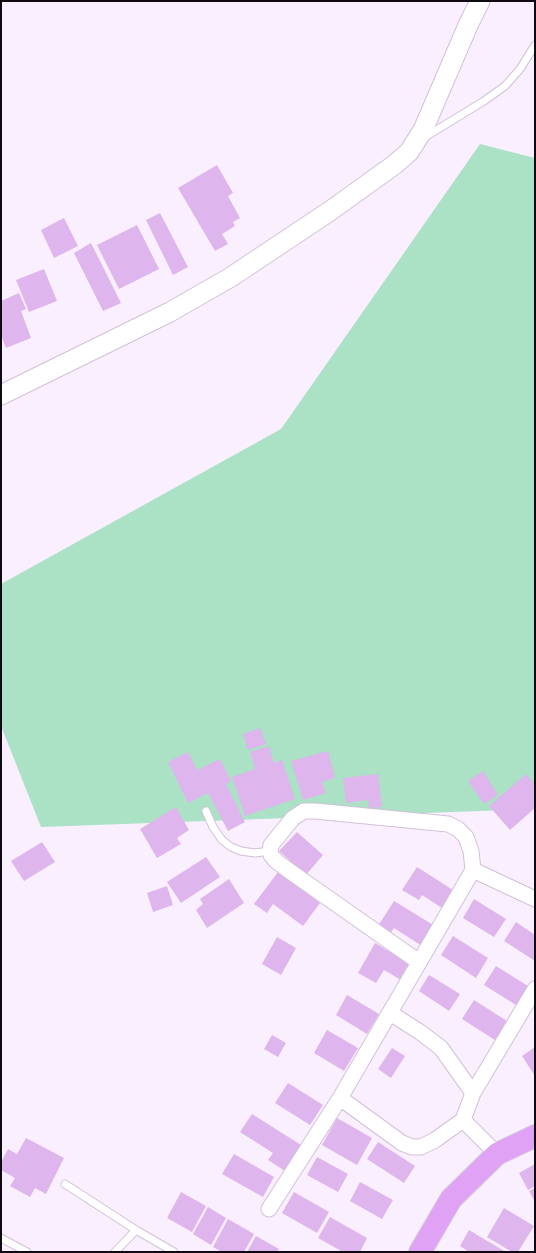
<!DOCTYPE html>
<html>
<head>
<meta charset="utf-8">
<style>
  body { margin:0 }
  #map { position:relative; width:536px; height:1253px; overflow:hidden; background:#faeffe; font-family:"Source Sans 3",sans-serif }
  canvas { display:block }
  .frame { position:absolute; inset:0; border:2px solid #0f0911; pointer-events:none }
</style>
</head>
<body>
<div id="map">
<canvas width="536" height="1253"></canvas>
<div class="frame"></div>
</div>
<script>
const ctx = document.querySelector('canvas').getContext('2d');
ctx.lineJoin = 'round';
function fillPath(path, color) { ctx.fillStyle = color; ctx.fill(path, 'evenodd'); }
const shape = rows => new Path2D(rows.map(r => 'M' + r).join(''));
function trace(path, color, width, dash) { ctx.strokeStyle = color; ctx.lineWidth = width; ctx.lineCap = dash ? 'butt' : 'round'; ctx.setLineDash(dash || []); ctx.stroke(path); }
fillPath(shape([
  [480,144,535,158,535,809,41,827,1,726,1,584,281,429]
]), '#abe2c5');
fillPath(shape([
  [217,165,233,193,228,196,240,218,233,222,235,226,222,234,228,244,215,251,178,188],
  [160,213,188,267,173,275,146,220],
  [64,218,78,246,54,258,41,230],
  [137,225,159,269,119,289,97,245],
  [91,243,121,303,103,311,74,253],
  [44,269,57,301,29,312,16,280],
  [19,293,26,309,21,311,31,338,6,348,1,335,1,301],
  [260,728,266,744,248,750,243,734],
  [269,746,274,763,282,760,295,799,245,816,232,777,255,769,250,752],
  [328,751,335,778,322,782,326,793,303,800,291,761],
  [188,752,197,770,220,759,231,781,226,784,245,822,228,831,208,793,188,803,168,762],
  [483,771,498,795,484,804,468,781],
  [378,774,382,807,369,808,368,800,346,803,343,778],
  [526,774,535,784,535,808,510,830,489,806],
  [176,807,189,830,177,838,181,844,157,858,140,829],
  [297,832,323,855,306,875,279,851],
  [42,842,55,862,24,881,11,861],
  [206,857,220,877,181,903,167,882],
  [417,867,453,890,442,908,422,895,419,900,402,890],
  [278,872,320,903,303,926,273,904,267,913,254,904],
  [229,879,244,903,207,928,196,910,203,904,200,899],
  [167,886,173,905,153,912,147,893],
  [474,899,506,919,494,937,463,918],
  [394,901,435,926,422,946,394,928,390,934,378,926],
  [516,922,535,935,535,961,504,941],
  [453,936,488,958,476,978,441,955],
  [277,937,296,948,281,975,262,964],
  [375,943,410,964,401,980,384,970,376,983,358,973],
  [496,966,528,986,516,1005,484,985],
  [429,975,460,994,449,1011,419,991],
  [347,995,379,1014,367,1034,336,1015],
  [474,1000,507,1021,495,1040,462,1019],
  [327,1030,358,1048,344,1071,314,1053],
  [272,1035,286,1043,278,1057,264,1049],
  [535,1047,535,1076,522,1056],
  [392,1048,405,1056,391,1078,378,1069],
  [288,1083,323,1105,310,1125,275,1103],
  [252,1114,301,1145,285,1171,268,1160,273,1153,240,1132],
  [337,1118,372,1138,357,1165,322,1145],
  [26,1138,64,1158,46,1194,35,1188,30,1197,10,1186,15,1178,1,1170,1,1162,8,1149,17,1154],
  [378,1142,415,1166,404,1183,367,1159],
  [234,1154,274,1177,263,1197,222,1174],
  [317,1157,348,1174,338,1192,307,1175],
  [535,1164,535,1186,528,1190,519,1173],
  [360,1182,393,1200,382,1219,350,1201],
  [535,1188,535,1202,529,1191],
  [181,1192,206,1206,192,1232,167,1218],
  [294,1192,329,1212,317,1233,282,1213],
  [208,1207,226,1218,211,1245,193,1234],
  [504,1208,534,1226,518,1252,512,1252,487,1237],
  [330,1217,367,1238,360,1252,343,1252,318,1238],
  [228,1219,254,1234,244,1252,222,1252,213,1247],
  [469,1230,506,1252,469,1252,460,1246],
  [256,1236,279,1249,277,1252,247,1252]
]), '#deb5ec');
const service = shape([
  [425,137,484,101,505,86,520,69,535,45],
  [206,811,213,827,222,840,231,847,241,851,255,853,270,851],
  [65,1184,136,1230],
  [1,1238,27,1252],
  [115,1252,136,1230,174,1252]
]);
const minor = shape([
  [473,870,535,899],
  [390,1013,420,1032,441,1048,473,1093],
  [340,1098,402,1143,412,1147,421,1147,435,1140,463,1120,473,1093,535,989],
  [463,1120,497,1154],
  [269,1209,340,1098,473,870,471,851,466,837,458,829,448,824,315,811,304,811,293,818,271,845,270,851,271,855,276,861,288,870,419,962]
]);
const tertiary = shape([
  [1,395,170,312,231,277,330,211,394,165,409,152,423,130,469,23,480,1]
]);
const trunk = shape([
  [420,1252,451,1199,497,1154,535,1136]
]);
trace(service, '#d2c0d9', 9);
trace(minor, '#d2c0d9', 17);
trace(tertiary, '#d2c0d9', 21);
trace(trunk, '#d9d8d9', 24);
trace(service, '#fff', 7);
trace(minor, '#fff', 15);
trace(tertiary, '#fff', 19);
trace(trunk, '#dfa2f4', 22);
</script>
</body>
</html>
